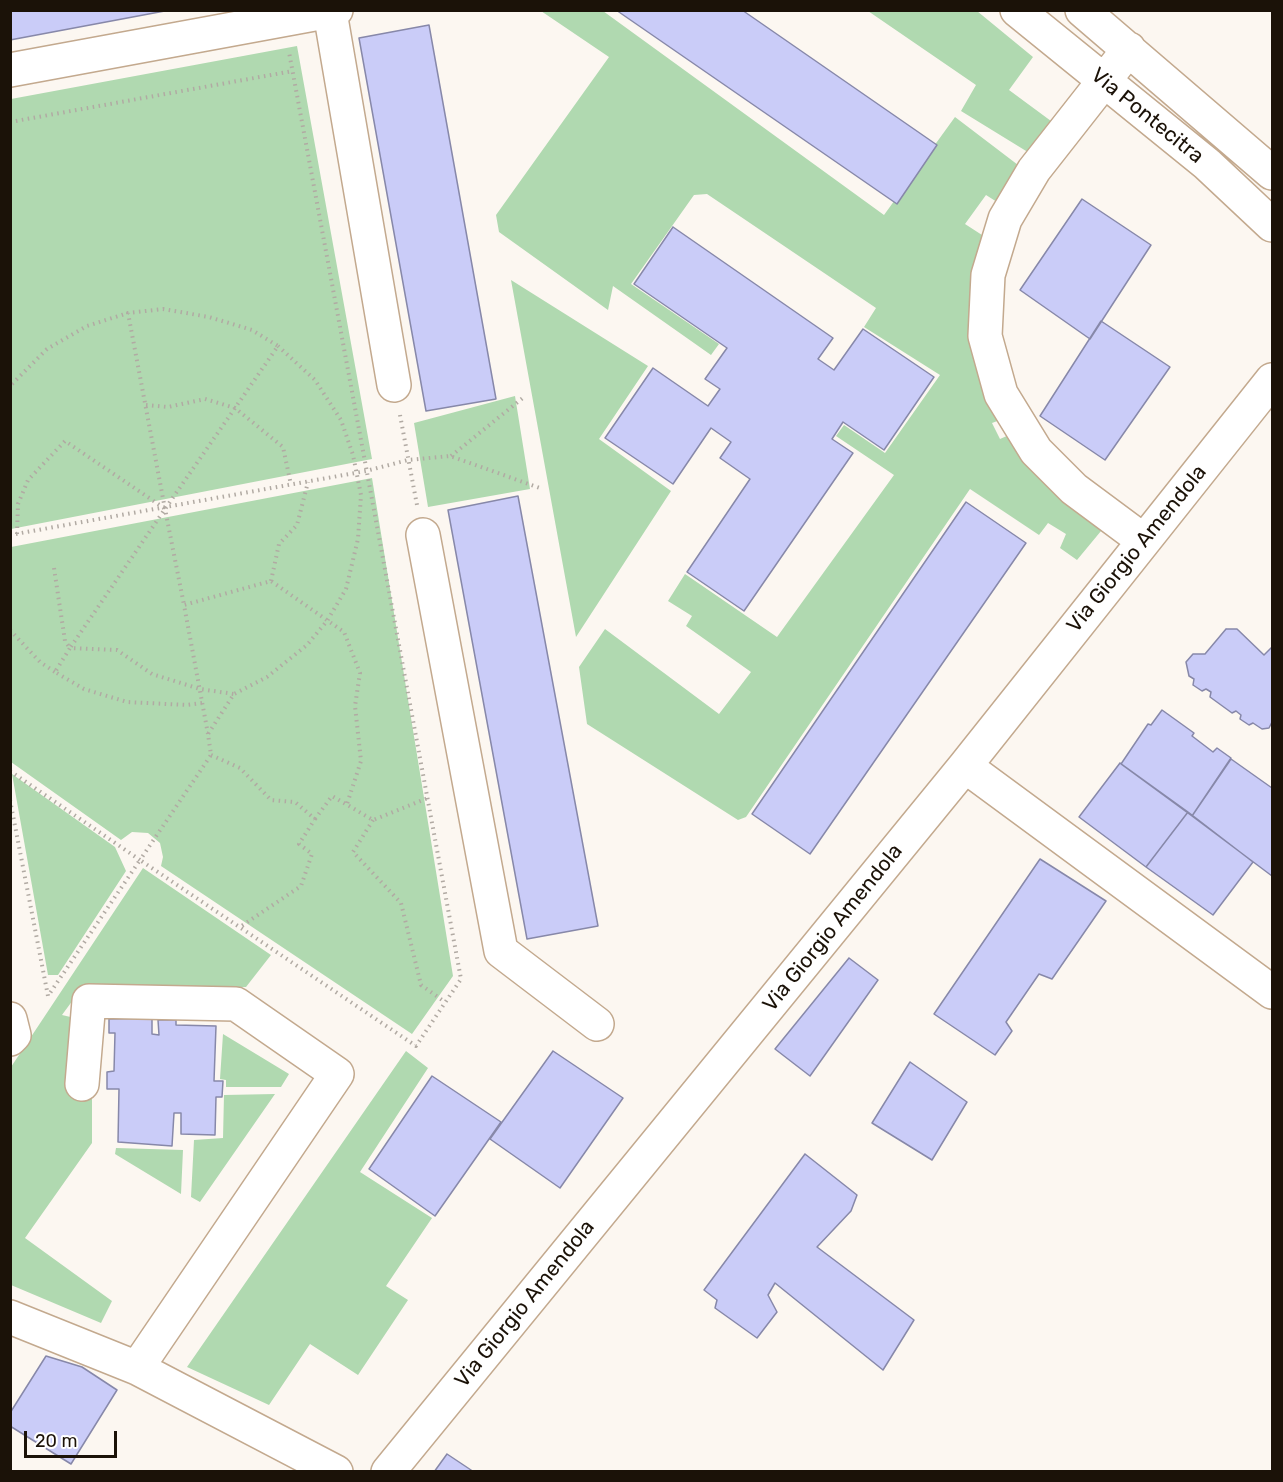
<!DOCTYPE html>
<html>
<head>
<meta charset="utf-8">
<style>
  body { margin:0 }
  #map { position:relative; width:1283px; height:1482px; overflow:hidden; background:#fcf7f1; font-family:Rubik,sans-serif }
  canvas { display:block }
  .frame { position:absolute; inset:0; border:12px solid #1b1208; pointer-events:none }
  .scale { position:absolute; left:24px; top:1431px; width:93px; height:27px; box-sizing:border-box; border:3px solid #1b1208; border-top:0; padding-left:8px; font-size:18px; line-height:21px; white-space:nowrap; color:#1b1208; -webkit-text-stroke:4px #fff; paint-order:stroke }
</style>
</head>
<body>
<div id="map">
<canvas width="1283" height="1482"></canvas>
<div class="frame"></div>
<div class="scale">20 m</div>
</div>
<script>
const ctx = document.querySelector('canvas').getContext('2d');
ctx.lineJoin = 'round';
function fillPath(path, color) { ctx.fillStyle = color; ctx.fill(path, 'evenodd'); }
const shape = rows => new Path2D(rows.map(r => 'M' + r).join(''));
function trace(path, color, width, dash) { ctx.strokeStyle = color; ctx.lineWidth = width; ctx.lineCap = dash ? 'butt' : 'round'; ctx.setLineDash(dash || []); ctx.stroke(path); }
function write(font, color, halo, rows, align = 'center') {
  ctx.font = font + ' Rubik,sans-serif'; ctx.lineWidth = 4.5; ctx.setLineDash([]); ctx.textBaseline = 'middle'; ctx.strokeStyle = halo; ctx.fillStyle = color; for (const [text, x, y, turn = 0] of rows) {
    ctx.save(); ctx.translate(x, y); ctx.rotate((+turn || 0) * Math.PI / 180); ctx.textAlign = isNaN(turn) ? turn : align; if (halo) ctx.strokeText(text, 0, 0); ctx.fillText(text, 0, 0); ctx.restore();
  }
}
fillPath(shape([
  [541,11,603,11,884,215,955,117,1022,168,997,202,986,195,965,224,982,235,978,257,1000,420,992,423,1000,439,1009,435,1106,525,1077,560,1060,548,1066,534,1048,523,1039,535,970,489,746,817,738,820,587,724,579,667,605,629,719,714,751,672,686,626,692,616,668,601,685,574,777,637,894,475,836,436,844,425,885,453,940,375,864,327,876,308,707,194,694,195,631,284,719,344,711,355,613,286,608,310,499,232,496,215,609,57],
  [868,11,977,11,1033,57,1009,90,1051,121,1031,154,961,111,976,85],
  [297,46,372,459,11,529,11,99],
  [511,280,648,366,599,439,671,491,576,637],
  [515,396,530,489,428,507,414,423],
  [372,478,453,976,412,1034,161,866,163,857,160,843,148,833,132,832,121,840,11,762,11,547],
  [12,774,115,847,126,871,58,975,48,975],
  [143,868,271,955,246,987,96,986,81,989,62,1015,79,1019,92,1096,92,1143,25,1238,112,1301,101,1323,11,1285,11,1067],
  [223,1034,289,1074,281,1087,226,1087,226,1080,220,1079],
  [406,1051,428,1068,360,1172,432,1218,386,1286,408,1300,358,1375,310,1344,269,1405,187,1367],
  [275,1094,200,1202,191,1197,194,1140,223,1138,224,1095],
  [116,1148,183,1150,181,1194,115,1154]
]), '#b0d9b0');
const building = shape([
  [10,10,170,10,10,40,10,10],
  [616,10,742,10,937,145,897,204,616,10],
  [429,25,496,399,426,411,359,38,429,25],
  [1082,199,1151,245,1090,339,1020,290,1082,199],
  [673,227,833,338,818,359,834,370,863,329,934,377,884,450,843,422,832,439,853,453,744,611,687,572,750,479,720,458,731,442,711,428,673,484,605,438,653,368,708,406,720,389,705,379,727,348,634,284,673,227],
  [1101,321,1170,367,1105,460,1040,416,1101,321],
  [518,496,598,926,527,939,448,510,518,496],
  [966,502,1026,543,810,854,752,814,966,502],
  [1226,629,1237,629,1264,655,1272,647,1272,722,1269,728,1262,729,1253,723,1249,725,1240,719,1241,715,1236,711,1232,713,1210,697,1211,692,1206,689,1202,691,1193,685,1194,679,1189,676,1186,662,1193,654,1205,654,1226,629],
  [1162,710,1194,733,1192,736,1213,752,1217,748,1231,758,1192,816,1121,764,1148,724,1151,725,1162,710],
  [1231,759,1272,788,1272,876,1192,816,1231,759],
  [1120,763,1188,812,1146,867,1079,817,1120,763],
  [1188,812,1253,862,1213,915,1146,867,1188,812],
  [1040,859,1106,901,1052,979,1039,974,1006,1022,1012,1031,995,1055,934,1014,1040,859],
  [849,958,878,980,810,1076,775,1049,849,958],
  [152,1018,152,1034,159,1035,158,1020,176,1020,176,1025,216,1026,214,1081,223,1081,222,1097,216,1097,215,1135,181,1134,181,1113,174,1113,172,1146,118,1142,119,1089,107,1089,107,1072,114,1071,115,1033,109,1033,109,1019,152,1018],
  [553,1051,623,1098,560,1188,490,1139,553,1051],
  [910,1062,967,1102,932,1160,872,1123,910,1062],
  [432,1076,501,1122,435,1216,369,1169,432,1076],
  [805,1154,857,1195,851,1211,817,1247,914,1320,883,1370,775,1283,768,1295,777,1312,757,1338,715,1308,717,1300,704,1290,805,1154],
  [46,1356,82,1367,117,1390,71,1464,10,1426,10,1413,46,1356],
  [447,1454,474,1472,434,1472,447,1454]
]);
fillPath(building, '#caccf8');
trace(building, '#8788a9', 1.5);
const minor = shape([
  [1017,10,1207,164,1272,225],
  [1082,10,1272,173],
  [330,12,394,385],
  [1129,49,1034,170,1005,219,988,275,985,336,1001,394,1036,451,1074,489,1144,541],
  [10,70,336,10],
  [423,535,501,951,597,1024],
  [965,766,1272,992],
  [10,1019,14,1035,10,1039],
  [82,1084,89,1001,236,1004,337,1074,137,1368],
  [10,1317,137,1368,336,1472],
  [388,1472,965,766,1272,380]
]);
trace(minor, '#c3a98e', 36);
trace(shape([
  [10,122,293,71],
  [12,384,47,349,87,326,128,313],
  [146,405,168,407,205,399,235,408,283,447,291,485],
  [400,415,417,505],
  [451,456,524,397],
  [17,534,18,504,28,480,65,441,164,508],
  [10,535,366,471,408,460,450,456,540,488],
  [54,568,65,641,70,648,165,509,278,346,252,330,209,317,163,309,128,313,165,509,184,605],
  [271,581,279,544,297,525,308,482],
  [10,630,40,662,55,672],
  [202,703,187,705,127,702,84,689,55,672,70,648,117,650,152,674,200,689,234,694],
  [208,734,184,605,271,581,344,632,360,673,355,706,361,761,347,804],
  [211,755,240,768,271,800,295,802,315,819,299,844,312,854,301,886,240,927],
  [10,771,140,860,211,755,208,734,234,694,267,677,307,645,327,621,346,589,358,539,361,495,353,455,341,420,315,380,278,346],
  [10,800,48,996,140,860,416,1046,461,979,289,52],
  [315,819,332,796,373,820,428,798],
  [373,820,353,852,401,903,421,985,445,1002]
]), '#b1aaa3', 4, [1.5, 4.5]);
trace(minor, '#fff', 33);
write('21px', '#1b1208', '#fff', [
  ["Via Pontecitra",1147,116,39],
  ["Via Giorgio Amendola",1137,549,-51],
  ["Via Giorgio Amendola",833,928,-51],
  ["Via Giorgio Amendola",525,1304,-51]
]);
</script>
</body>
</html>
